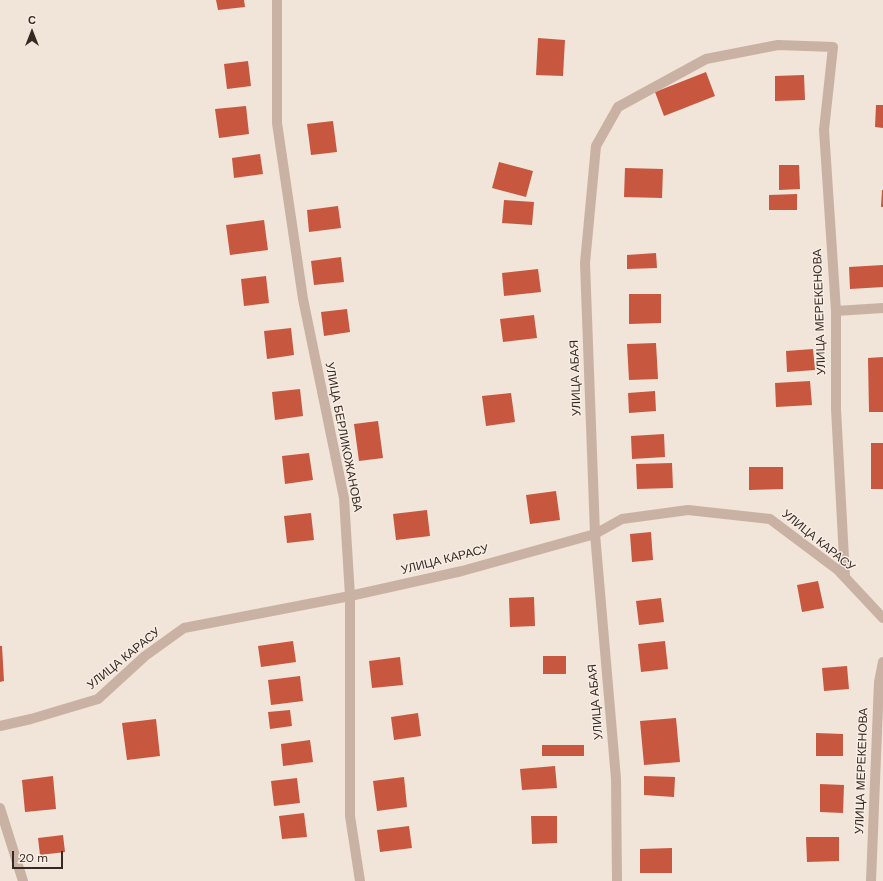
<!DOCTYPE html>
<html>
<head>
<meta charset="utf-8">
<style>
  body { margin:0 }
  #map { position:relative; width:883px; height:881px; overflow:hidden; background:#f1e4d8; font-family:"DM Sans",sans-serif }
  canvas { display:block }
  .north { position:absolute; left:12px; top:12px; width:40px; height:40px; -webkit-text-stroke:3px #f9eee4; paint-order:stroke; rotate:0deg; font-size:11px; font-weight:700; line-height:16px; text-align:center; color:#352926 }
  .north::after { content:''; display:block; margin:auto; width:14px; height:18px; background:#352926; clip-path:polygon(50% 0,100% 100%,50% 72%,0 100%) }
  .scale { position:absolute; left:12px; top:851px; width:51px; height:18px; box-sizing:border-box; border:2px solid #352926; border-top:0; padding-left:5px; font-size:12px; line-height:14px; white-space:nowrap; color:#352926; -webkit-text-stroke:3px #f9eee4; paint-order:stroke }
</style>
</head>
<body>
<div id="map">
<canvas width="883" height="881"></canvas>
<div class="north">С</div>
<div class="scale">20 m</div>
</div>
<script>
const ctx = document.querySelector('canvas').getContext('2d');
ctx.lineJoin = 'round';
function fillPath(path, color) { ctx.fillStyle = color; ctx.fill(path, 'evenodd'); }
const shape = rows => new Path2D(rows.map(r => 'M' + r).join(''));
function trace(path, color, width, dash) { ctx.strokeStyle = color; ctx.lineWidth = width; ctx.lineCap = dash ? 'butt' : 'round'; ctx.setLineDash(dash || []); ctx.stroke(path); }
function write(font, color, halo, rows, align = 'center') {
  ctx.font = font + ' "DM Sans",sans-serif'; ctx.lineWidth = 3; ctx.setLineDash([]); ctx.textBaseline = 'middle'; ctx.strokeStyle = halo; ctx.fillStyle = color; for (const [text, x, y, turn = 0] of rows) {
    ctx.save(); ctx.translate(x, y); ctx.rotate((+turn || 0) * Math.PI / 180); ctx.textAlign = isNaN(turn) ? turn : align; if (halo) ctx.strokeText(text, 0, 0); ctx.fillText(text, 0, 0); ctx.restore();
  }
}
fillPath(shape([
  [216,0,244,0,245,7,218,10],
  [538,38,565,40,563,76,536,75],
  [248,61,251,86,227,89,224,64],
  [706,72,715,96,664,116,655,92],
  [804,75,805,100,775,101,775,76],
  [876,105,883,105,883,128,875,127],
  [246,106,249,134,219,138,215,109],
  [333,121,337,152,311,155,307,124],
  [260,154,263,174,234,178,232,158],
  [499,162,533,171,526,197,492,188],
  [779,165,799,165,800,189,779,190],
  [625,168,663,169,662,198,624,197],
  [882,190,883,190,883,207,881,207],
  [797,194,797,210,769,210,769,195],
  [504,200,534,202,532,225,502,223],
  [338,206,341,228,309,232,307,210],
  [264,220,268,250,230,255,226,225],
  [656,253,657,268,627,269,627,255],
  [341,257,344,282,314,285,311,261],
  [883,265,883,287,850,289,849,267],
  [538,269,541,292,504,296,502,273],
  [266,276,269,303,244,306,241,279],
  [629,294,661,294,661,323,629,324],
  [347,309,350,332,324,336,321,312],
  [534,315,537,338,503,342,500,319],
  [291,328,294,355,267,359,264,331],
  [656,343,658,379,629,380,627,344],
  [813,349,815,370,787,372,786,351],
  [883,357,883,412,869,412,868,358],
  [810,381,812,405,776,407,775,383],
  [300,389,303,416,275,420,272,392],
  [655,391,656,411,629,413,628,393],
  [511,393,515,422,486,426,482,396],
  [378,421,383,458,359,461,354,424],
  [664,434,665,457,632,459,631,436],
  [871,443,883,443,883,489,871,489],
  [309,453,313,480,285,484,282,456],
  [672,463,673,488,637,489,636,464],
  [749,467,783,467,783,489,749,490],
  [556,491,560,520,530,524,526,495],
  [427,510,430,536,396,540,393,514],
  [311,513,314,540,287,543,284,516],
  [651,532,653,560,632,562,630,534],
  [818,581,824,608,802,612,797,585],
  [534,597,535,626,510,627,509,598],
  [661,598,664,622,639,625,636,601],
  [293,641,296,662,261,667,258,646],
  [665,641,668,669,641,672,638,644],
  [0,646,2,646,4,681,0,682],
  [543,656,566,656,566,674,543,674],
  [400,657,403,685,372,688,369,661],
  [847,666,849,689,824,691,822,668],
  [300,676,303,701,271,705,268,680],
  [290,710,292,726,270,729,268,712],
  [418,713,421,736,394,740,391,717],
  [676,718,680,762,644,765,640,721],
  [156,719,160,756,127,760,122,723],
  [816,733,843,734,843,756,816,756],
  [310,740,313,762,283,766,281,744],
  [542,745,584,745,584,756,542,756],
  [555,766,557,788,522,790,520,769],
  [53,776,56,809,25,812,22,780],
  [644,776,675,777,674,797,644,795],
  [404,777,407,807,377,811,373,781],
  [297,778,300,803,274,806,271,781],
  [820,784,844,785,843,813,820,812],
  [304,813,307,837,282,839,279,816],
  [531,816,557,816,557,843,532,844],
  [409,826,412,848,380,852,377,830],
  [63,835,65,852,40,855,38,838],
  [806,837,839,837,839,861,807,862],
  [672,848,672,873,640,873,640,849]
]), '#c85740');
trace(shape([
  [277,0,277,123,303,299,344,498,350,596,350,816,360,881],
  [836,311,883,308],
  [0,726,31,719,98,699,145,656,184,628,350,596,462,571,595,534,622,519,688,510,770,519,838,570,883,618],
  [0,808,23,881],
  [617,881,616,779,595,534,585,263,596,146,618,107,706,59,778,45,833,47,824,130,836,311,836,409,845,577],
  [871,881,879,682,883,662]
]), '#c9b2a4', 10);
write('12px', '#352926', '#f9eee4', [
  ["УЛИЦА МЕРЕКЕНОВА",820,312,-92],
  ["УЛИЦА АБАЯ",576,378,-92],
  ["УЛИЦА БЕРЛИКОЖАНОВА",343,437,79],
  ["УЛИЦА КАРАСУ",818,541,39],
  ["УЛИЦА КАРАСУ",445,560,-14],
  ["УЛИЦА КАРАСУ",124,659,-39],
  ["УЛИЦА АБАЯ",596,702,-95],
  ["УЛИЦА МЕРЕКЕНОВА",862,771,-88]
]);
</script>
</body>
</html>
